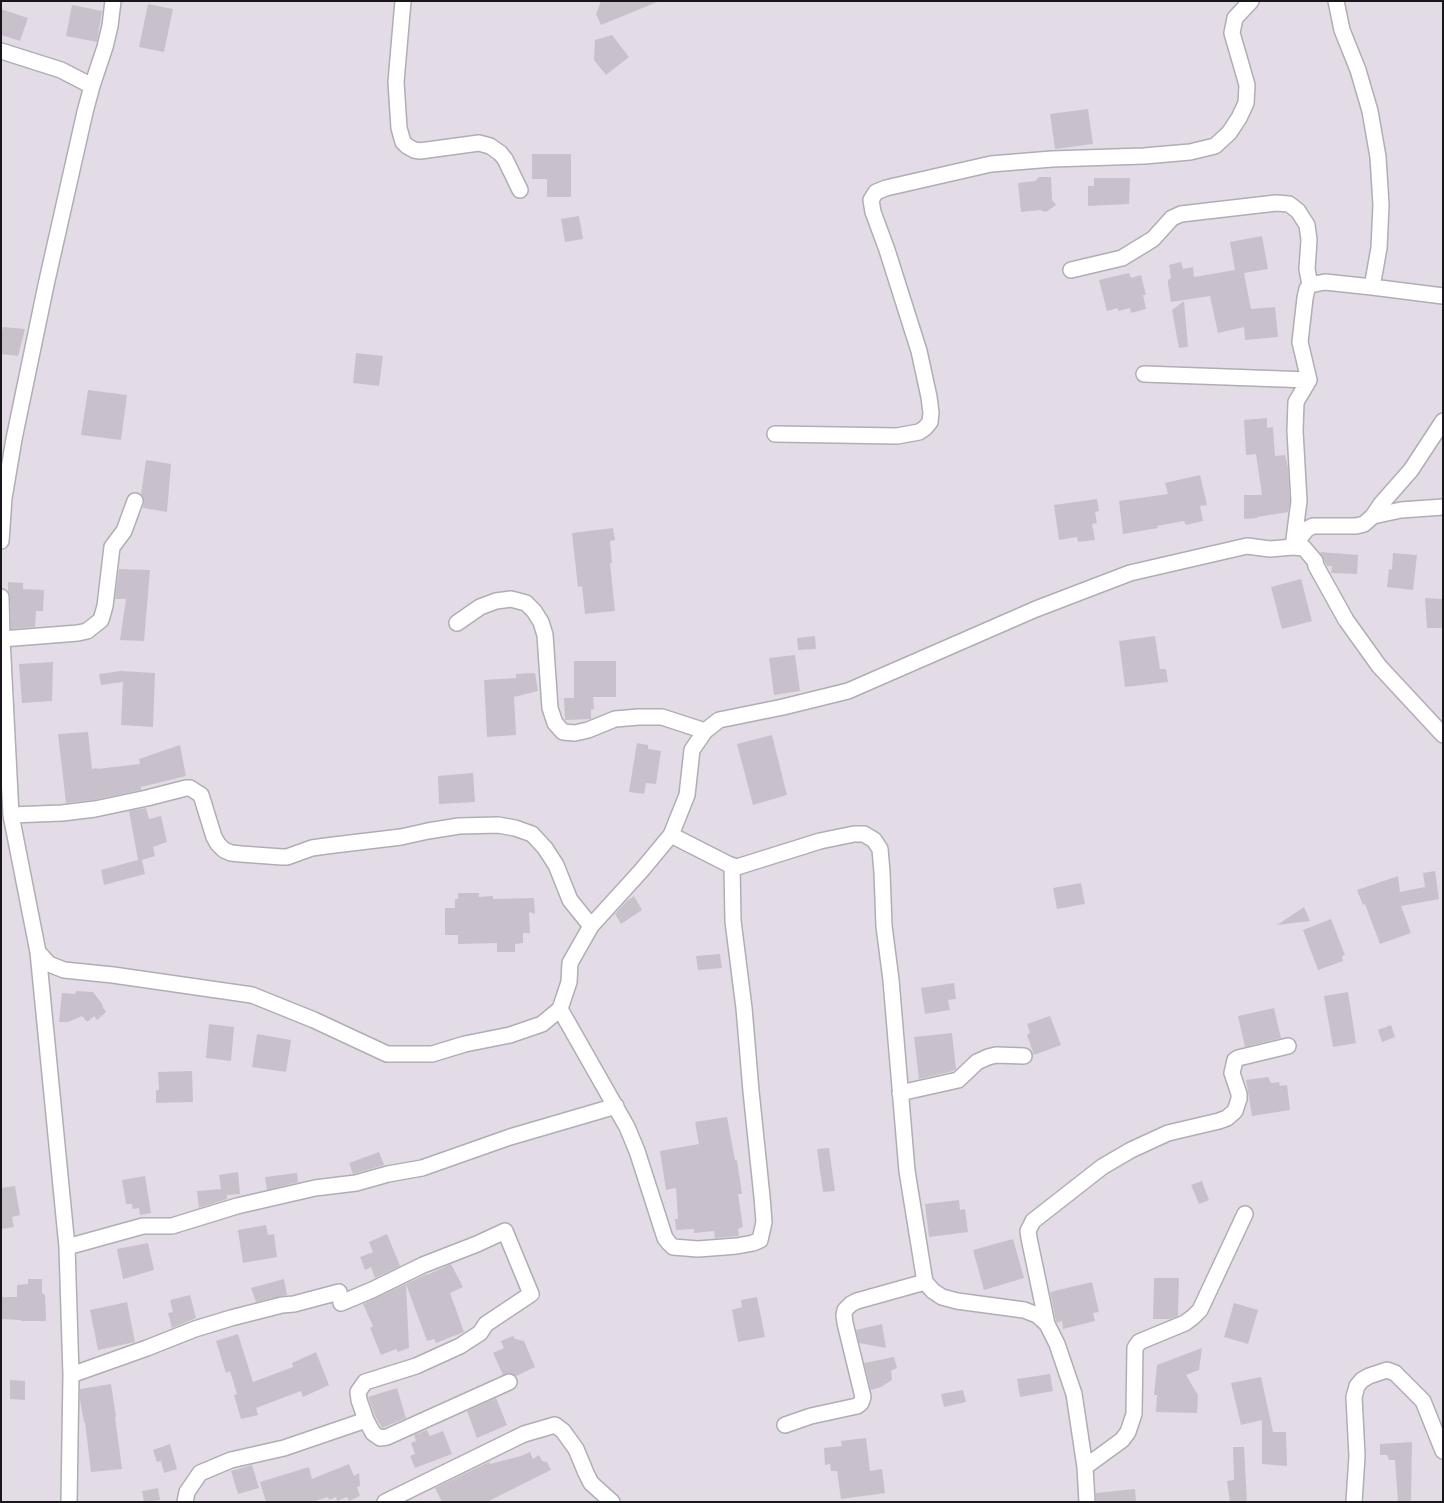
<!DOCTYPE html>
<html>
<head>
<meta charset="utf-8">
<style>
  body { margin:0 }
  #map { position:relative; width:1444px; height:1503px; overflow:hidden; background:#e3dce7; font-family:Spectral,serif }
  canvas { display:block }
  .frame { position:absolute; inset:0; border:2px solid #18161a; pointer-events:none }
</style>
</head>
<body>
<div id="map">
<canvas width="1444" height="1503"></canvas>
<div class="frame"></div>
</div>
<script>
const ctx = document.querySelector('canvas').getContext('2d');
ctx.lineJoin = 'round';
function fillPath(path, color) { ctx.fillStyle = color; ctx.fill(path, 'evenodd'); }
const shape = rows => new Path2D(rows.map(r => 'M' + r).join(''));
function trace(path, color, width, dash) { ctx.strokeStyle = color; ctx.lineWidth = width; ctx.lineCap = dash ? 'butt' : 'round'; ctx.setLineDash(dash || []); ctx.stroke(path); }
fillPath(shape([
  [601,1,657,1,657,2,601,25,596,14],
  [148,4,173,9,164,52,139,47],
  [72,5,102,11,97,42,66,36],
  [1,9,28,18,20,41,1,35],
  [612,35,629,57,606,75,594,60,595,40],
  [1088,109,1093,144,1055,149,1050,114],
  [532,154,571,154,571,197,547,197,547,179,532,179],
  [1039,177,1051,177,1052,200,1056,205,1046,212,1040,210,1021,212,1018,183,1035,181],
  [1094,178,1130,178,1129,204,1088,206,1088,186,1094,186],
  [579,216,583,239,565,242,561,219],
  [1262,236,1268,269,1244,273,1251,309,1275,307,1278,337,1245,340,1244,327,1218,333,1210,296,1171,302,1168,284,1168,280,1171,278,1169,265,1181,262,1183,269,1193,267,1194,277,1235,270,1230,242],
  [1129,273,1131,278,1141,275,1146,295,1143,295,1146,309,1131,313,1130,308,1118,311,1118,308,1107,311,1099,280],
  [1184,301,1188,347,1179,348,1172,310],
  [3,327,25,329,18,356,1,354,1,335],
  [356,353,383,356,379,386,353,383],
  [88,390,127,395,121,440,81,435],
  [1267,418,1267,428,1273,427,1275,456,1285,455,1288,468,1290,501,1288,512,1257,517,1257,518,1244,519,1244,495,1262,495,1256,454,1246,455,1244,420],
  [146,460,171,464,167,512,143,508,144,500,141,494],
  [1200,475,1207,505,1200,506,1203,521,1186,525,1184,521,1157,526,1158,528,1123,534,1119,501,1168,494,1165,483],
  [1097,499,1099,511,1095,512,1097,523,1092,524,1095,540,1078,542,1077,537,1059,540,1054,505],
  [613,528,615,540,610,541,612,563,610,563,615,611,585,614,582,586,578,587,572,533],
  [1320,552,1358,555,1357,574,1331,573,1332,566,1327,566],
  [1393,553,1417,555,1413,590,1387,587,1389,569,1392,570],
  [119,569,150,570,144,641,120,640,126,599,115,599],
  [1301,579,1312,621,1282,629,1271,587],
  [8,582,23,583,23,589,44,590,43,611,36,611,35,627,11,629,10,597,8,591],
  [1425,598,1443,599,1443,628,1427,628],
  [815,636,816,649,798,650,797,638],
  [1155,636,1160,669,1166,669,1168,682,1125,687,1119,641],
  [795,655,800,691,774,695,769,658],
  [574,661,616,661,616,697,593,697,594,709,591,710,591,719,565,720,564,698,574,698],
  [53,662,52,701,22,703,19,664],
  [121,671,155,673,153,727,121,725,123,682,101,685,99,674],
  [535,673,538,691,514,697,516,735,487,737,484,680,516,678,516,674],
  [88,732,92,769,97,768,97,769,140,764,139,759,180,745,186,776,141,787,141,790,93,800,66,803,58,734],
  [772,735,787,795,753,805,737,744],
  [637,743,648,745,648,749,661,751,656,784,646,783,644,794,629,792],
  [473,773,475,802,439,804,438,776],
  [146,808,149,819,161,816,167,842,153,847,155,856,142,860,145,874,104,885,101,870,138,860,129,811],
  [1435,871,1439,899,1401,906,1411,933,1380,944,1365,904,1363,905,1357,890,1398,876,1400,892,1425,887,1423,873],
  [1081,883,1085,904,1057,909,1053,888],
  [458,893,479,893,479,897,493,896,493,899,534,898,535,914,529,912,530,933,523,933,523,943,515,944,515,952,497,952,497,943,458,944,458,935,445,935,445,908,455,908,455,899,458,899],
  [634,896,642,910,621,924,615,914,627,901],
  [1304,907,1310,921,1277,925],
  [1331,919,1345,955,1342,956,1343,961,1318,970,1303,930],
  [720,954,722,968,698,970,696,956],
  [954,983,956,999,948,1000,950,1010,925,1014,921,988],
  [76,991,93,992,103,1005,102,1006,106,1012,97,1020,94,1016,87,1022,82,1016,68,1022,59,1022,62,993,75,994],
  [1348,992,1356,1043,1333,1047,1324,996],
  [1274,1008,1281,1038,1245,1047,1238,1016],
  [1050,1016,1061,1045,1034,1055,1027,1035,1030,1033,1027,1024],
  [209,1024,234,1027,231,1061,206,1058],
  [1391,1025,1395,1037,1382,1042,1378,1030],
  [952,1033,956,1069,953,1071,919,1079,914,1037],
  [257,1034,291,1040,286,1072,252,1067],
  [192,1071,193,1102,156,1103,156,1090,159,1090,158,1072],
  [1268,1077,1271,1083,1279,1082,1280,1086,1287,1085,1290,1110,1252,1116,1246,1080],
  [727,1117,735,1160,737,1160,742,1194,738,1194,743,1227,738,1229,739,1236,715,1238,714,1231,694,1233,694,1229,676,1230,675,1219,678,1219,676,1188,666,1190,660,1151,699,1144,695,1122],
  [829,1148,835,1191,823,1192,817,1149],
  [379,1152,384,1165,353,1174,349,1163],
  [238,1172,240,1194,227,1195,227,1199,199,1208,197,1191,221,1189,219,1175],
  [297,1173,298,1182,267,1190,265,1177],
  [145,1176,151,1213,140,1215,139,1208,133,1209,132,1204,126,1204,122,1180],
  [1202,1181,1209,1200,1199,1204,1191,1185],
  [15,1186,20,1215,12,1217,14,1227,1,1229,1,1188],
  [959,1200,960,1210,965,1209,968,1232,929,1237,925,1204],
  [266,1225,268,1235,274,1234,277,1257,243,1263,238,1230],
  [387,1234,400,1266,375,1278,371,1267,365,1270,360,1257,373,1252,369,1242],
  [1013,1239,1024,1278,984,1290,973,1250],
  [148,1243,154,1270,123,1279,117,1249],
  [451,1264,463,1287,450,1293,464,1332,436,1343,434,1339,427,1341,406,1284,409,1348,398,1352,396,1349,381,1355,370,1328,373,1326,363,1304,427,1274,427,1275],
  [1154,1278,1179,1278,1178,1316,1170,1319,1153,1319],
  [28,1279,42,1279,42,1293,45,1295,46,1321,21,1321,21,1320,1,1319,1,1297,17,1297,17,1285,28,1284],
  [284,1279,287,1295,256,1302,251,1288],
  [1092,1282,1099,1312,1093,1313,1095,1321,1063,1329,1062,1321,1057,1323,1056,1321,1050,1292],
  [190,1295,196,1318,172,1328,168,1313,173,1312,170,1300],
  [757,1297,765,1337,738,1342,732,1310,742,1307,741,1300],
  [127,1302,135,1342,98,1350,90,1310],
  [1234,1303,1258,1310,1248,1344,1224,1337],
  [882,1324,886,1348,859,1343,856,1330],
  [238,1334,253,1382,293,1367,292,1363,316,1352,329,1385,303,1397,301,1391,256,1408,258,1415,241,1419,234,1395,237,1394,230,1371,226,1373,216,1341],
  [513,1336,515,1339,524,1341,535,1367,516,1376,509,1373,503,1375,493,1353,504,1348,501,1341],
  [1202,1348,1199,1370,1186,1375,1198,1395,1197,1413,1156,1412,1157,1395,1154,1395,1157,1365],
  [894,1357,897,1368,891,1371,892,1380,881,1387,871,1390,864,1363],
  [1050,1374,1053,1391,1020,1397,1017,1379],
  [1261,1377,1273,1432,1286,1432,1287,1466,1262,1464,1262,1420,1241,1425,1231,1383],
  [10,1380,25,1381,25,1400,10,1399],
  [111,1384,116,1417,115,1417,122,1469,91,1472,85,1422,84,1422,80,1400,80,1389],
  [397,1388,406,1418,382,1428,375,1416,368,1397],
  [963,1390,966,1402,944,1407,941,1394],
  [496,1398,507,1425,477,1438,467,1411],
  [427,1430,430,1436,443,1431,452,1454,415,1468,410,1456,415,1454,411,1443,416,1441,414,1435],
  [866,1438,870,1471,882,1469,885,1493,841,1499,837,1471,831,1471,830,1464,825,1465,824,1448,842,1446,841,1441],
  [1412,1442,1411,1502,1398,1502,1395,1460,1389,1460,1387,1455,1380,1455,1380,1444],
  [170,1444,177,1469,164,1473,161,1461,157,1462,153,1450],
  [1233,1447,1244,1447,1247,1502,1230,1502,1227,1481,1234,1480],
  [530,1452,533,1459,539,1455,542,1461,547,1462,551,1470,487,1502,442,1502,435,1488,489,1462,490,1464,521,1456],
  [349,1464,354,1476,359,1473,360,1486,357,1487,360,1496,349,1501,347,1497,337,1501,336,1497,329,1500,328,1497,312,1502,266,1502,260,1482,309,1467,312,1479],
  [252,1465,259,1488,238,1494,231,1471],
  [158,1488,160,1500,144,1502,142,1491],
  [1135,1489,1136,1502,1096,1502,1096,1493]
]), '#c8c1cc');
const street = shape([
  [403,1,396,82,399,128,403,142,407,146,414,150,420,151,479,143,490,146,500,153,505,159,520,190],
  [1336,1,1342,30,1358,70,1370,111,1378,157,1381,205,1379,248,1372,287],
  [1,51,61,70,92,86,105,47,110,26,113,1],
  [1071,270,1122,258,1153,239,1172,218,1181,214,1276,203,1289,204,1298,211,1307,225,1309,240,1307,269,1310,285],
  [1144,374,1309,380],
  [775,434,897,436,919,432,925,428,930,422,931,413,929,397,919,351,887,250,873,212,871,200,876,192,886,188,991,164,1052,159,1144,156,1190,152,1215,146,1229,133,1239,118,1246,103,1247,85,1232,33,1235,18,1251,1],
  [1373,516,1401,510,1443,507],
  [1,541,4,498,14,439,46,285,85,112,92,86],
  [1294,545,1307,529,1313,526,1356,526,1364,524,1373,516,1381,504,1411,470,1443,421],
  [1293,547,1299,501,1295,431,1296,402,1309,380,1300,342,1305,298,1307,289,1310,285,1325,282,1372,287,1443,296],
  [1,597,2,639,11,815,38,952,67,1247,71,1375,69,1502],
  [457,623,480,607,496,601,511,599,526,603,534,611,541,622,545,635,550,708,555,723,563,732,575,733,588,730,615,719,639,717,662,717,705,731],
  [2,639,78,633,87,631,101,620,105,606,112,547,124,531,135,501],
  [11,815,62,813,95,809,147,798,186,788,190,788,201,795,214,837,218,844,224,850,231,853,241,854,282,857,287,857,312,848,326,846,401,837,428,831,459,826,498,825,515,828,532,834,545,848,556,865,570,900,591,926],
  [671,835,728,864,737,867,820,841,854,834,864,834,874,840,880,849,882,872,884,926,891,980,907,1171,925,1282,933,1291,942,1297,957,1301,1024,1310,1037,1315,1047,1324,1057,1344,1074,1394,1085,1467,1087,1502],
  [38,952,49,964,64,970,113,975,252,995,314,1020,387,1054,432,1054,465,1044,510,1035,542,1024,560,1009,569,982,570,963,591,926,641,871,671,835,687,795,692,750,705,731,719,720,783,707,848,691,1036,609,1130,573,1247,546,1270,549,1293,547,1304,548,1315,561,1316,566,1346,620,1379,666,1443,735],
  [560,1009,627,1127,637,1151,665,1238,669,1243,673,1247,698,1249,737,1246,753,1243,760,1240,764,1222,762,1197,751,1091,744,1008,733,921,732,866],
  [900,1093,958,1080,977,1062,988,1057,996,1055,1024,1056],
  [67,1247,143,1226,172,1226,237,1206,315,1188,356,1183,388,1174,422,1168,510,1137,616,1106],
  [1047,1324,1029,1238,1028,1231,1033,1221,1102,1167,1131,1150,1168,1133,1219,1121,1227,1118,1235,1111,1239,1099,1239,1094,1232,1073,1235,1060,1238,1058,1288,1046],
  [71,1375,147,1348,195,1329,231,1318,282,1305,294,1304,339,1292,341,1303,372,1290,423,1265,477,1244,505,1231,531,1294,486,1324,480,1333,460,1346,416,1366,365,1382,358,1392,359,1400,366,1420,284,1448,231,1460,200,1473,187,1492,185,1502],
  [366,1420,373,1433,380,1438,387,1437,509,1382],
  [785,1425,811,1416,857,1406,861,1403,863,1397,845,1323,844,1315,845,1310,851,1304,857,1301,925,1282],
  [1085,1467,1122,1440,1128,1432,1134,1414,1135,1348,1139,1342,1185,1323,1193,1317,1200,1310,1245,1214],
  [385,1502,524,1434,555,1425,563,1431,576,1449,586,1473,591,1483,612,1502],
  [1354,1502,1357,1456,1354,1397,1357,1386,1362,1380,1369,1376,1387,1370,1395,1373,1423,1401,1443,1451]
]);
trace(street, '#b2acb5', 18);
trace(street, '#fff', 15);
</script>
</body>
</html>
